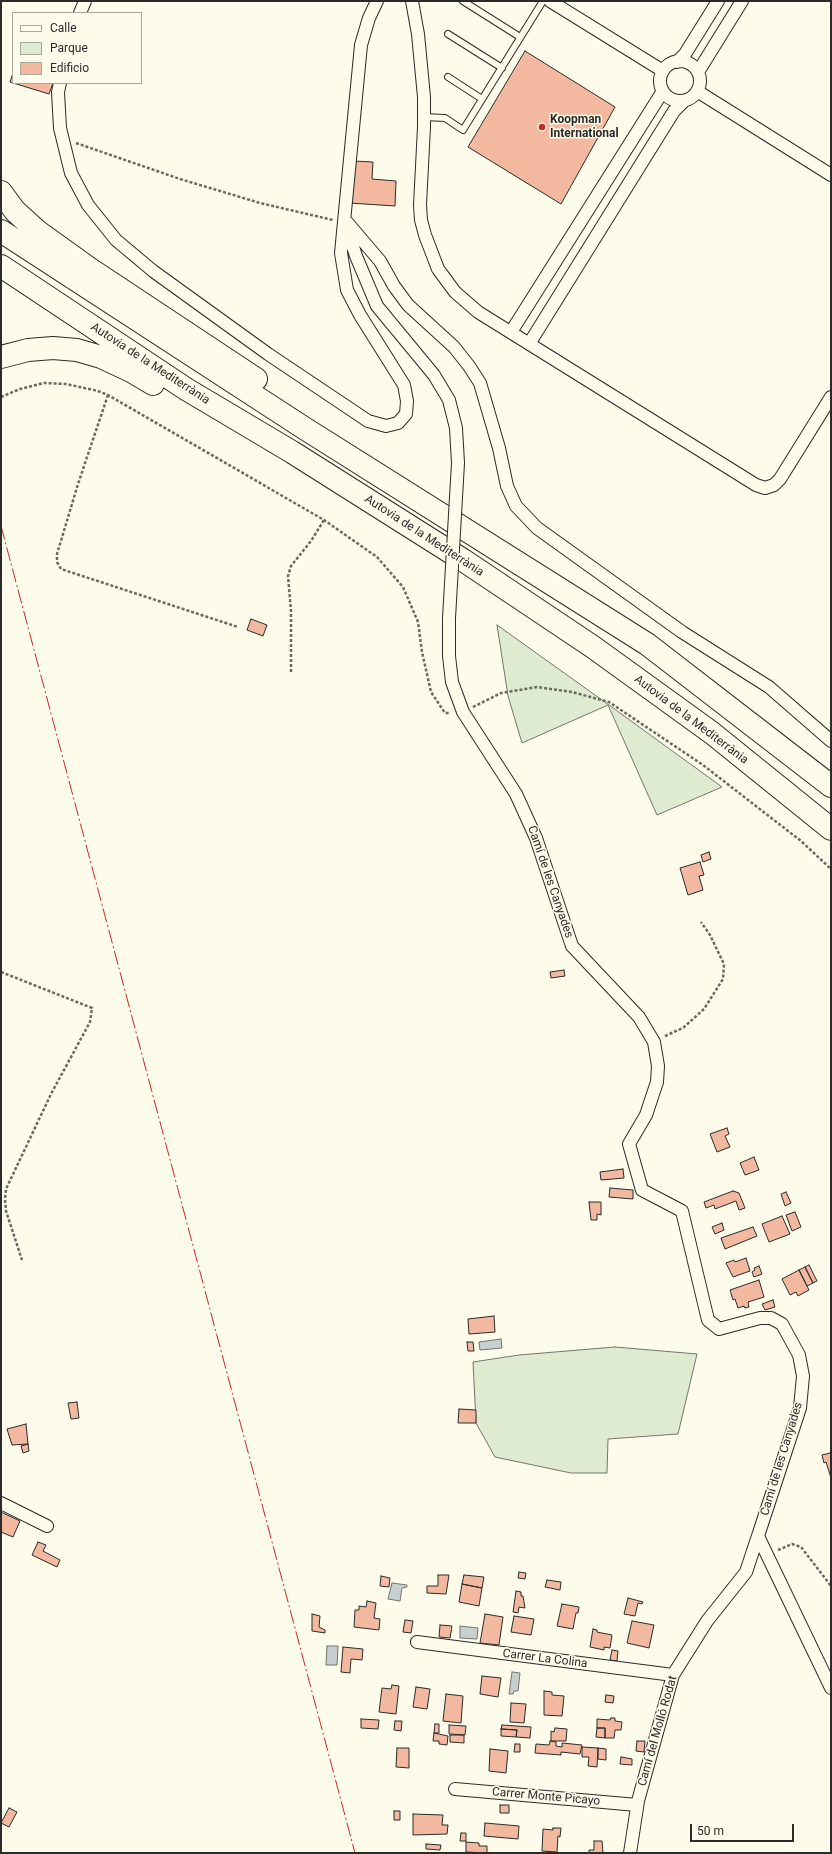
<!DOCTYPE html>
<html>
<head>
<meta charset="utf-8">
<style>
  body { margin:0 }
  #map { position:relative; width:832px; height:1854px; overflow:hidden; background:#fdfbea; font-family:Roboto,sans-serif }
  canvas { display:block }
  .frame { position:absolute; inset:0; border:2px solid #2b2b2b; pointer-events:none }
  .legend { position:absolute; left:12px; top:12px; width:130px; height:72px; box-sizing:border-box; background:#fdfbea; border:1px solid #a9a89e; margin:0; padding:5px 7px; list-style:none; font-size:12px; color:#2b2b2b }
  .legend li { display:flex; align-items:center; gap:8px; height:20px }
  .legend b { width:20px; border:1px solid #a9a89e }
  .scale { position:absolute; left:690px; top:1824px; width:104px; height:18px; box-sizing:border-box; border:2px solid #2b2b2b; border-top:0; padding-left:5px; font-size:12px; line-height:14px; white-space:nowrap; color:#2b2b2b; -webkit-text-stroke:3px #fdfbea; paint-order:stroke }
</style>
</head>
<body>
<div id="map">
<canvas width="832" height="1854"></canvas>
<div class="frame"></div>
<ul class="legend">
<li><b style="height:5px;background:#fdfbea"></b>Calle</li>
<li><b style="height:11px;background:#deebd1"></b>Parque</li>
<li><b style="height:11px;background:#f2b8a0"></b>Edificio</li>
</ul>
<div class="scale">50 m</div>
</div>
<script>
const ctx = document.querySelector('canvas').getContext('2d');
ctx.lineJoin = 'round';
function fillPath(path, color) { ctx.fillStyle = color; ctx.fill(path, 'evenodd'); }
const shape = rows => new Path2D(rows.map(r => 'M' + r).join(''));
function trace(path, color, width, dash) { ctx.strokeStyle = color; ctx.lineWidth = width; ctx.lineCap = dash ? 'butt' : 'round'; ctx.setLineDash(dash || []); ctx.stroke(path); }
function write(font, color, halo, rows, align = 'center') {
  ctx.font = font + ' Roboto,sans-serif'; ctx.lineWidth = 3; ctx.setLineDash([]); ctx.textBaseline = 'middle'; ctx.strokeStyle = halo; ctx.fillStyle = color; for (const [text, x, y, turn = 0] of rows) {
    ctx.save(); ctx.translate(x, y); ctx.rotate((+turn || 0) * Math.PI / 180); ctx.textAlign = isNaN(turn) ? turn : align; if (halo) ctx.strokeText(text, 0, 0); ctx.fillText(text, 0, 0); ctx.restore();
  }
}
const green = shape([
  [497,625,609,705,722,787,657,815,608,705,522,743,508,696,497,625],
  [615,1347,697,1354,678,1434,608,1439,607,1473,571,1473,495,1457,476,1423,473,1362,519,1355,615,1347]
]);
fillPath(green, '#deebd1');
trace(green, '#74746e', 1);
const water = shape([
  [501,1339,502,1348,480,1350,479,1342,501,1339],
  [392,1583,407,1585,407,1587,402,1588,400,1601,388,1599,392,1583],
  [460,1626,478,1628,477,1639,460,1638,460,1626],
  [327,1646,338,1646,337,1665,326,1665,327,1646],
  [512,1672,520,1673,518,1691,514,1691,513,1694,509,1694,512,1672]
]);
fillPath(water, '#c7d0d0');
trace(water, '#74746e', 1);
const building = shape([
  [525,51,615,107,561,204,468,147,525,51],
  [13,73,13,83,53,83,49,94,10,82,13,73],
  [354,161,373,162,372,179,396,181,395,206,349,203,354,161],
  [251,619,267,625,263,636,247,630,251,619],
  [709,852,711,859,703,862,701,855,709,852],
  [700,862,704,875,699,876,703,890,688,895,680,868,700,862],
  [564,970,565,976,551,978,550,972,564,970],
  [727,1128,729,1134,725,1136,730,1147,717,1152,710,1134,727,1128],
  [754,1157,759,1170,745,1175,740,1163,754,1157],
  [623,1169,624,1178,601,1180,600,1172,623,1169],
  [610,1188,633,1190,633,1199,609,1197,610,1188],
  [733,1191,739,1193,745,1208,739,1210,736,1201,715,1209,714,1205,706,1208,704,1202,733,1191],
  [786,1192,791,1203,785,1206,781,1194,786,1192],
  [589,1202,601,1202,601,1215,597,1214,597,1220,591,1220,589,1202],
  [795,1212,801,1227,792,1231,786,1215,795,1212],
  [782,1216,790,1234,769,1242,762,1224,782,1216],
  [722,1223,724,1230,715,1234,712,1227,722,1223],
  [753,1227,757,1236,725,1249,721,1238,753,1227],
  [746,1258,750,1271,733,1277,726,1263,734,1260,735,1262,746,1258],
  [809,1265,817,1281,813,1283,805,1267,809,1265],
  [759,1266,762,1274,754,1277,752,1272,755,1270,754,1268,759,1266],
  [805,1267,813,1283,807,1286,799,1270,805,1267],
  [799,1270,809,1290,798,1296,796,1292,790,1295,782,1279,799,1270],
  [759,1280,764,1297,748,1302,749,1307,745,1308,744,1306,738,1308,735,1299,733,1300,730,1290,759,1280],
  [773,1300,775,1307,765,1310,762,1304,773,1300],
  [494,1316,495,1332,469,1334,468,1319,494,1316],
  [467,1342,473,1342,474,1351,468,1351,467,1342],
  [77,1402,79,1418,71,1419,68,1403,77,1402],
  [459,1409,476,1410,476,1423,458,1423,459,1409],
  [26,1424,28,1444,12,1445,7,1429,26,1424],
  [28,1444,29,1451,23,1453,21,1446,28,1444],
  [830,1453,831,1454,831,1478,826,1462,824,1463,822,1455,830,1453],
  [1,1512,20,1521,13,1537,1,1532,1,1512],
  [38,1542,46,1545,43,1551,60,1560,57,1567,32,1555,38,1542],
  [519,1572,526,1573,525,1579,518,1578,519,1572],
  [438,1575,449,1575,446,1594,427,1593,427,1586,438,1586,438,1575],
  [464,1575,484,1577,482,1588,462,1584,464,1575],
  [381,1576,390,1578,389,1587,380,1586,381,1576],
  [547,1580,561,1582,560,1590,545,1587,547,1580],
  [462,1584,482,1588,479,1606,459,1602,462,1584],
  [516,1591,521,1592,521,1596,523,1596,525,1608,519,1607,518,1613,513,1612,516,1591],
  [628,1598,643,1602,642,1604,638,1603,635,1616,624,1614,628,1598],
  [367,1601,376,1603,374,1618,380,1619,379,1630,354,1627,355,1610,359,1610,359,1606,366,1607,367,1601],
  [562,1604,579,1607,578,1613,576,1613,573,1629,557,1626,562,1604],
  [312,1614,320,1616,319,1627,325,1630,325,1633,312,1631,312,1614],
  [485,1614,503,1617,499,1645,480,1643,485,1614],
  [514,1616,534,1619,531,1635,511,1632,514,1616],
  [405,1620,413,1621,411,1633,403,1632,405,1620],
  [632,1621,654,1625,649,1648,627,1643,632,1621],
  [440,1625,452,1626,450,1638,439,1637,440,1625],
  [593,1629,597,1630,597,1632,612,1635,610,1648,604,1647,604,1650,590,1647,593,1629],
  [343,1647,363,1649,362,1660,351,1659,350,1673,341,1672,343,1647],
  [612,1650,618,1651,617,1661,610,1660,612,1650],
  [482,1676,501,1678,498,1697,480,1694,482,1676],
  [392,1685,399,1686,396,1714,379,1712,382,1688,391,1689,392,1685],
  [416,1687,430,1689,427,1709,413,1707,416,1687],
  [544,1691,552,1692,552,1695,564,1696,562,1716,544,1715,544,1691],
  [446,1694,463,1696,461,1723,443,1721,446,1694],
  [606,1695,614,1696,613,1703,605,1702,606,1695],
  [511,1703,526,1704,524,1723,510,1722,511,1703],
  [611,1718,615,1718,615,1721,622,1722,621,1730,615,1730,614,1738,605,1738,605,1728,597,1728,597,1719,610,1720,611,1718],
  [361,1719,379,1720,378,1729,361,1728,361,1719],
  [395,1721,402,1721,401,1731,394,1730,395,1721],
  [435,1724,439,1724,439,1733,434,1733,435,1724],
  [449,1725,466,1726,465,1735,449,1734,449,1725],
  [502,1725,531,1727,530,1738,516,1737,517,1730,501,1729,502,1725],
  [555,1728,567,1729,566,1741,551,1741,551,1731,554,1732,555,1728],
  [597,1728,605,1728,605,1738,596,1737,597,1728],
  [501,1729,517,1730,516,1737,501,1736,501,1729],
  [434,1733,448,1736,447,1745,439,1744,439,1741,433,1741,434,1733],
  [450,1735,464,1735,464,1743,450,1742,450,1735],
  [550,1741,556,1742,556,1746,562,1747,562,1743,582,1745,580,1754,561,1752,561,1755,535,1753,536,1744,549,1745,550,1741],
  [637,1741,645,1741,644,1752,636,1751,637,1741],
  [515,1744,520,1744,520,1752,514,1752,515,1744],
  [582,1747,598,1748,597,1767,588,1766,589,1757,582,1757,582,1747],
  [397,1748,409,1748,409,1768,396,1767,397,1748],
  [598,1748,606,1749,606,1760,598,1759,598,1748],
  [490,1749,508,1751,506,1773,489,1771,490,1749],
  [621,1757,632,1759,632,1765,620,1764,621,1757],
  [500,1805,509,1805,509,1813,500,1813,500,1805],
  [9,1808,17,1812,9,1827,1,1823,9,1808],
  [394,1811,400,1811,400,1820,394,1820,394,1811],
  [413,1814,443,1815,442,1825,448,1825,447,1834,413,1835,413,1814],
  [485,1823,519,1826,518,1839,484,1836,485,1823],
  [553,1828,561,1828,560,1837,558,1836,557,1852,542,1851,543,1829,553,1830,553,1828],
  [461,1833,466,1833,466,1841,460,1841,461,1833],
  [594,1841,602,1841,603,1853,589,1853,589,1850,594,1850,594,1841],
  [466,1842,479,1843,479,1846,487,1846,487,1853,466,1852,466,1842],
  [426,1844,441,1845,440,1850,426,1849,426,1844]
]);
fillPath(building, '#f2b8a0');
trace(building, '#2b2b2b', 1);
const service = shape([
  [463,1,520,37],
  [448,34,502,68],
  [448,77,482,99],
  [424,117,445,118,463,130,543,1]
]);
const minor = shape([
  [412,1,418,34,424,97,424,127,420,205,421,220,425,235,438,269,455,292,478,312,756,485,765,488,774,485,780,479,831,397],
  [550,1,663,71],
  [80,13,85,1],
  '660 81a20 20 0 1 1 40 0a20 20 0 1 1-40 0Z',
  [677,62,685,54,718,1],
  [698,72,742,1],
  [60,83,58,92,60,128,71,173,88,205,116,240,153,271,268,354,368,421,386,426,398,423,406,414,407,401,404,385,360,315,347,290,341,253,361,45,369,18,377,1],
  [697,91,831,175],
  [345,220,380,261,394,286,408,305,454,347,469,366,480,383,499,448,507,486,516,506,537,528,682,632,769,687,831,741],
  [346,225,356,256,377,306,434,375,449,400,456,428,458,463],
  [511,332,663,91],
  [529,344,674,111,684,101],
  [449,618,449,656,452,682,463,712,516,794,536,838,572,946,639,1017,654,1042,658,1066,657,1082,646,1115,629,1144,642,1190,682,1211,708,1320,719,1329,760,1318,771,1318,782,1324,799,1355,803,1376,800,1408,758,1536,831,1688],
  [1,1503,47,1526],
  [417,1642,673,1675],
  [455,1789,637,1805],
  [630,1853,638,1801,673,1675,707,1621,746,1572,758,1536]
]);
const motorway = shape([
  [1,192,15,211,37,231,90,269,256,379],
  [1,231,304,428,647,644,831,786],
  [1,266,186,389,292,452,463,560,593,647,712,733,831,829],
  [1,357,28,350,53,348,77,350,101,357,131,371,153,384]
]);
trace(service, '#2b2b2b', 8);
trace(minor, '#2b2b2b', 14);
trace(motorway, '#2b2b2b', 24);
trace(shape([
  [76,143,180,179,260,203,333,220],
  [108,395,78,484,57,554,57,562,61,569,238,627],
  [1,397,20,389,44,383,66,384,98,391,108,395,324,520,377,557,403,587,418,622,422,652,431,692,445,713,450,713],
  [291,672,291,611,288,576,291,566,311,541,324,520],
  [473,707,501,693,537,687,572,692,609,702,703,765,801,841,831,869],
  [1,972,92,1008,90,1022,51,1094,6,1189,5,1199,6,1211,22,1260],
  [665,1036,683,1028,704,1009,723,979,724,964,710,935,701,922],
  [778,1550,792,1544,801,1547,831,1586]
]), '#6a6964', 2.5, [3, 2]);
trace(service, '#fdfbea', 6);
trace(minor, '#fdfbea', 12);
trace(motorway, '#fdfbea', 22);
const minorBridge = shape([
  [449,618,458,463]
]);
trace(minorBridge, '#2b2b2b', 14, []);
trace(minorBridge, '#fdfbea', 12);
trace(shape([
  [1,526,355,1853]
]), '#c62828', 1, [14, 3, 2, 3]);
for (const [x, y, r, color] of [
  [542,127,4,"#c62828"]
]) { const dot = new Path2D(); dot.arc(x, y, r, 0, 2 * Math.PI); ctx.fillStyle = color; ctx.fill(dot); trace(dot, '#fdfbea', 1.5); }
write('bold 12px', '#2b2b2b', '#fdfbea', [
  ["Koopman",550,120],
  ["International",550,134]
], 'left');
write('12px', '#2b2b2b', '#fdfbea', [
  ["Autovia de la Mediterrània",150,364,33],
  ["Autovia de la Mediterrània",424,536,33],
  ["Autovia de la Mediterrània",691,720,37],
  ["Camí de les Canyades",550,882,71],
  ["Camí de les Canyades",782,1459,-73],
  ["Carrer La Colina",545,1659,7],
  ["Camí del Molló Rodat",658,1731,-74],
  ["Carrer Monte Picayo",546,1797,5]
]);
</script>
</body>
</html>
